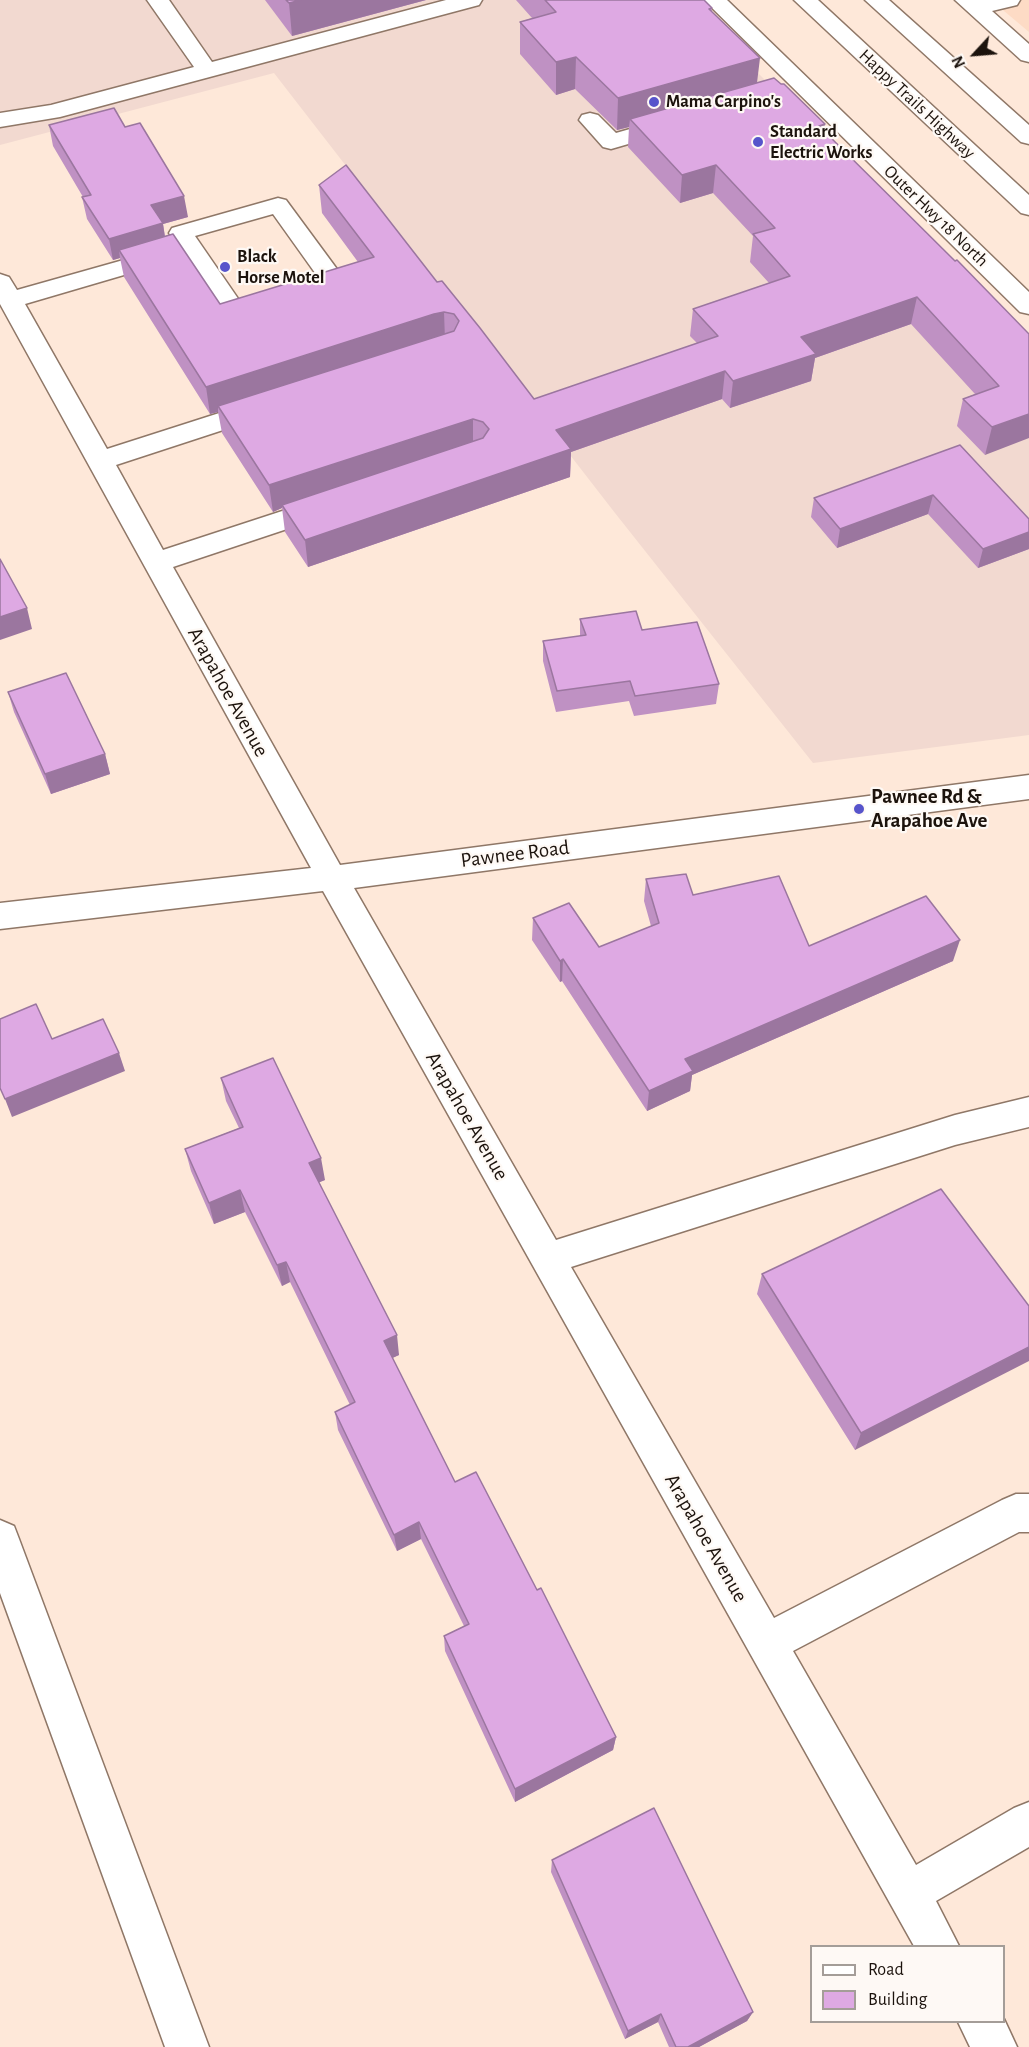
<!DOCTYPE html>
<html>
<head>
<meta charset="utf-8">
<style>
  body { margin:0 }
  #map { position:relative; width:1029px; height:2047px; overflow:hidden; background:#fee8d9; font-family:"Alegreya Sans",sans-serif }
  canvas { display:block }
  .legend { position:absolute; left:810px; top:1945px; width:195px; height:78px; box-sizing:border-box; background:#fef9f5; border:2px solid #a49d98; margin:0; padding:8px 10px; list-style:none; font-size:18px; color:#1c130d }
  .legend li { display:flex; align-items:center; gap:12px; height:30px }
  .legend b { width:30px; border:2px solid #a49d98 }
  .north { position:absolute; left:945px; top:24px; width:60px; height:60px; -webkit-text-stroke:4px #fef9f5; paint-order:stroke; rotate:244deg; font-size:16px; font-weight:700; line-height:24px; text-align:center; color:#1c130d }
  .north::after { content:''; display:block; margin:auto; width:21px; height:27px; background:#1c130d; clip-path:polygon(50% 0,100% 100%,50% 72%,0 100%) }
</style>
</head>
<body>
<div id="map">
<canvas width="1029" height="2047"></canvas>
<ul class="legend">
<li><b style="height:8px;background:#fff"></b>Road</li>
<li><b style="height:16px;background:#dea9e3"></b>Building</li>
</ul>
<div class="north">N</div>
</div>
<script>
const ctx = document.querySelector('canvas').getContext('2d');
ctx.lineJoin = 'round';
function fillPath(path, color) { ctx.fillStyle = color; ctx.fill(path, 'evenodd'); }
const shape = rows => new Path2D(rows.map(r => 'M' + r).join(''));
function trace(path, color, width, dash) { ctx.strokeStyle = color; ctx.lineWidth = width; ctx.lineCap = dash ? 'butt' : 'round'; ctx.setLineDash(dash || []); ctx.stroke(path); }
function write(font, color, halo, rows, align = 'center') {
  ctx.font = font + ' "Alegreya Sans",sans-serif'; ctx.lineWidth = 4.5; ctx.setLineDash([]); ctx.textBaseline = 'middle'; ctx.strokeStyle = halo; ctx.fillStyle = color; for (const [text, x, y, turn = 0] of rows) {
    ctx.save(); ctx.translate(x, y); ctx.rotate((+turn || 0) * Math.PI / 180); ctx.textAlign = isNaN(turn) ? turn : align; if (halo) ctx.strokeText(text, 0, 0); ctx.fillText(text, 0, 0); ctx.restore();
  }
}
fillPath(shape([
  [0,0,685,0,1029,344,1029,735,813,763,615,513,274,73,0,145]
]), '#f2d9d0');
fillPath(shape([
  [991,0,1029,0,1029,32]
]), '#fddbc5');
const minor = shape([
  [147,0,169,0,212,62,446,0,482,0,479,5,60,117,0,127,0,113,51,105,194,67,147,0],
  [704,0,727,0,1029,292,1029,314,1020,312,704,0],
  [955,0,1020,0,1017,5,992,11,1029,44,1029,62,1021,60,955,0],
  [590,113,598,115,616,133,672,117,680,119,683,124,680,129,611,149,603,147,579,120,582,115,590,113],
  [278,198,286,200,345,280,342,285,242,316,233,318,224,316,169,233,172,228,278,198],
  [273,214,318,277,239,300,195,236,273,214],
  [166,248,175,250,178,255,175,260,25,304,107,449,263,399,272,402,276,408,272,414,116,465,163,550,325,497,335,499,339,506,335,513,173,567,340,865,1029,775,1029,799,354,888,556,1240,955,1115,1029,1097,1029,1127,955,1145,571,1267,774,1618,1002,1500,1016,1494,1029,1494,1029,1532,1019,1532,793,1651,916,1865,1014,1808,1029,1802,1029,1847,936,1901,959,1946,914,1946,323,891,0,929,0,903,311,868,0,304,0,274,9,277,17,290,166,248],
  [0,1520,14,1526,19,1539,209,2047,165,2047,0,1593,0,1520],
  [1004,2019,1017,2047,970,2047,958,2022,1004,2022,1004,2019]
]);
const major = shape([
  [794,0,818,0,1029,195,1029,215,1021,213,794,0],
  [865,0,889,0,1029,125,1029,144,1021,142,865,0]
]);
trace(minor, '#8f7767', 3);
trace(major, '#8f7767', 3);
fillPath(minor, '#fff');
fillPath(major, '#fff');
fillPath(shape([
  [265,0,426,0,292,36],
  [516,0,704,0,712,8,712,12,757,83,824,131,1029,334,985,455,957,426,963,399,975,394,911,324,815,358,811,381,730,408,722,399,571,452,570,477,308,567,285,532,282,508,273,512,222,433,218,412,210,414,124,277,120,258,113,260,87,219,82,197,83,197,53,146,49,125,125,127,188,217,163,224,165,236,220,304,358,262,322,213,319,185,437,282,534,399,697,343,690,336,693,309,769,283,750,262,753,236,713,193,680,203,628,147,629,127,617,130,575,89,556,95,520,54,520,22,532,18],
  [960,445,1029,519,1029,549,978,568,928,514,837,548,811,517,814,498],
  [580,619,642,630,719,684,716,704,634,716,629,701,556,712,543,661,543,641,580,636],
  [8,692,105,754,110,774,51,794,14,712],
  [646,879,693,895,809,946,953,961,692,1075,690,1091,647,1111,562,981,560,982,532,940,533,918,599,947,651,926,644,901],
  [221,1078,325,1180,319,1182,399,1355,392,1358,455,1482,537,1590,616,1737,613,1750,515,1802,445,1651,444,1636,464,1626,421,1539,397,1551,338,1430,335,1412,350,1405,290,1282,282,1286,245,1212,214,1224,191,1171,185,1149,239,1128,226,1101],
  [762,1274,1029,1306,855,1450,757,1294],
  [552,1860,753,2012,747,2021,699,2047,669,2047,658,2022,625,2039,551,1872]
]), '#bf91c3');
fillPath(shape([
  [301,0,426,0,292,36,289,3],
  [576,57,575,89,556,95,556,62],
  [760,58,756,91,630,119,629,127,617,130,618,98],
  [825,124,821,151,819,126],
  [716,165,713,193,680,203,682,175],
  [184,196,188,217,163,224,166,245,119,250,120,258,113,260,109,239,151,205],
  [917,297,911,324,815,358,811,381,730,408,733,381,801,337],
  [444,312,445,340,218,406,218,412,210,414,206,387,434,314],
  [725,371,722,399,571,452,570,477,308,567,305,540,556,430],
  [1029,414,1029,438,985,455,992,427],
  [473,419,473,446,282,505,282,508,273,512,269,485],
  [933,495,928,514,837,548,840,529],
  [1029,532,1029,549,978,568,983,549],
  [27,608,32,629,0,640,0,617],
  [105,754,110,774,51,794,45,774],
  [960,940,953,961,692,1075,690,1091,647,1111,649,1091,685,1059],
  [563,959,562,981,560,982,560,961],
  [119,1053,125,1071,12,1117,5,1099],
  [321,1158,325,1180,313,1185,309,1163],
  [240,1190,245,1212,214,1224,209,1203],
  [286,1262,290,1282,282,1286,277,1265],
  [397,1335,399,1355,386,1361,384,1341],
  [1029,1347,1029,1361,855,1450,861,1433],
  [419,1522,421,1539,397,1551,394,1535],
  [616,1737,613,1750,515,1802,515,1789],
  [753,2012,747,2021,699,2047,688,2047],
  [661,2014,658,2022,625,2039,628,2031]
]), '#9b769f');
const building = shape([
  [286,0,301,0,289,3,286,0],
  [545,0,704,0,712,8,709,9,760,58,618,98,576,57,556,62,520,22,556,12,545,0],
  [774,78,781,84,784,84,825,124,819,126,955,261,957,260,1029,334,1029,414,992,427,963,399,999,386,917,297,801,337,816,354,733,381,725,371,556,430,571,449,305,540,282,505,483,438,489,429,483,422,473,419,269,485,218,406,454,331,459,321,454,314,444,312,434,314,206,387,119,250,173,234,220,304,374,257,319,185,346,165,437,282,442,281,480,328,534,399,718,336,693,309,790,276,753,234,775,228,716,165,682,175,630,119,774,78],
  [114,108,125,127,140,123,184,196,151,205,163,223,109,239,82,197,91,195,49,125,114,108],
  [960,445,1029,519,1029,532,983,549,933,495,840,529,814,498,960,445],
  [0,559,27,608,0,617,0,559],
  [636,611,642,630,697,622,719,684,635,696,630,681,557,691,543,641,586,635,580,619,636,611],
  [66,673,105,754,45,774,8,692,66,673],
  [686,874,693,895,779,876,809,946,926,896,960,940,685,1059,693,1071,649,1091,563,959,560,961,533,918,569,903,599,947,659,923,646,879,686,874],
  [36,1004,52,1039,103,1019,119,1053,5,1099,0,1088,0,1019,36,1004],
  [273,1058,321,1158,309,1163,397,1335,384,1341,455,1482,476,1472,537,1590,541,1588,616,1737,515,1789,444,1636,469,1624,419,1522,394,1535,335,1412,355,1402,286,1262,277,1265,240,1190,209,1203,185,1149,243,1127,221,1078,273,1058],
  [941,1189,1029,1306,1029,1347,861,1433,762,1274,941,1189],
  [654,1808,753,2012,688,2047,676,2047,661,2014,628,2031,552,1860,654,1808]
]);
fillPath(building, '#dea9e3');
trace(building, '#9b769f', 1.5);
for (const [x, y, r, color] of [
  [654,102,6,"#5754cb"],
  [758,142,6,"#5754cb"],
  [225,267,6,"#5754cb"],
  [859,809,6,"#5754cb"]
]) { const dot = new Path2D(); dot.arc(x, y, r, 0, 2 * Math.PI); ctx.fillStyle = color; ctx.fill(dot); trace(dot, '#fef9f5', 2); }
write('bold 18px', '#1c130d', '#fef9f5', [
  ["Mama Carpino's",666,102],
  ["Standard",770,132],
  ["Electric Works",770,153],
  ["Black",237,257],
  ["Horse Motel",237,278]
], 'left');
write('18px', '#1c130d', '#fef9f5', [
  ["Happy Trails Highway",917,104,43],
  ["Outer Hwy 18 North",936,216,44]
]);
write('21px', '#1c130d', '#fef9f5', [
  ["Arapahoe Avenue",228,692,61],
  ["Pawnee Road",515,854,-7],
  ["Arapahoe Avenue",467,1116,60],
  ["Arapahoe Avenue",706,1538,60]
]);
write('bold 21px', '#1c130d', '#fef9f5', [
  ["Pawnee Rd &",871,797],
  ["Arapahoe Ave",871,821]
], 'left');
</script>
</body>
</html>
